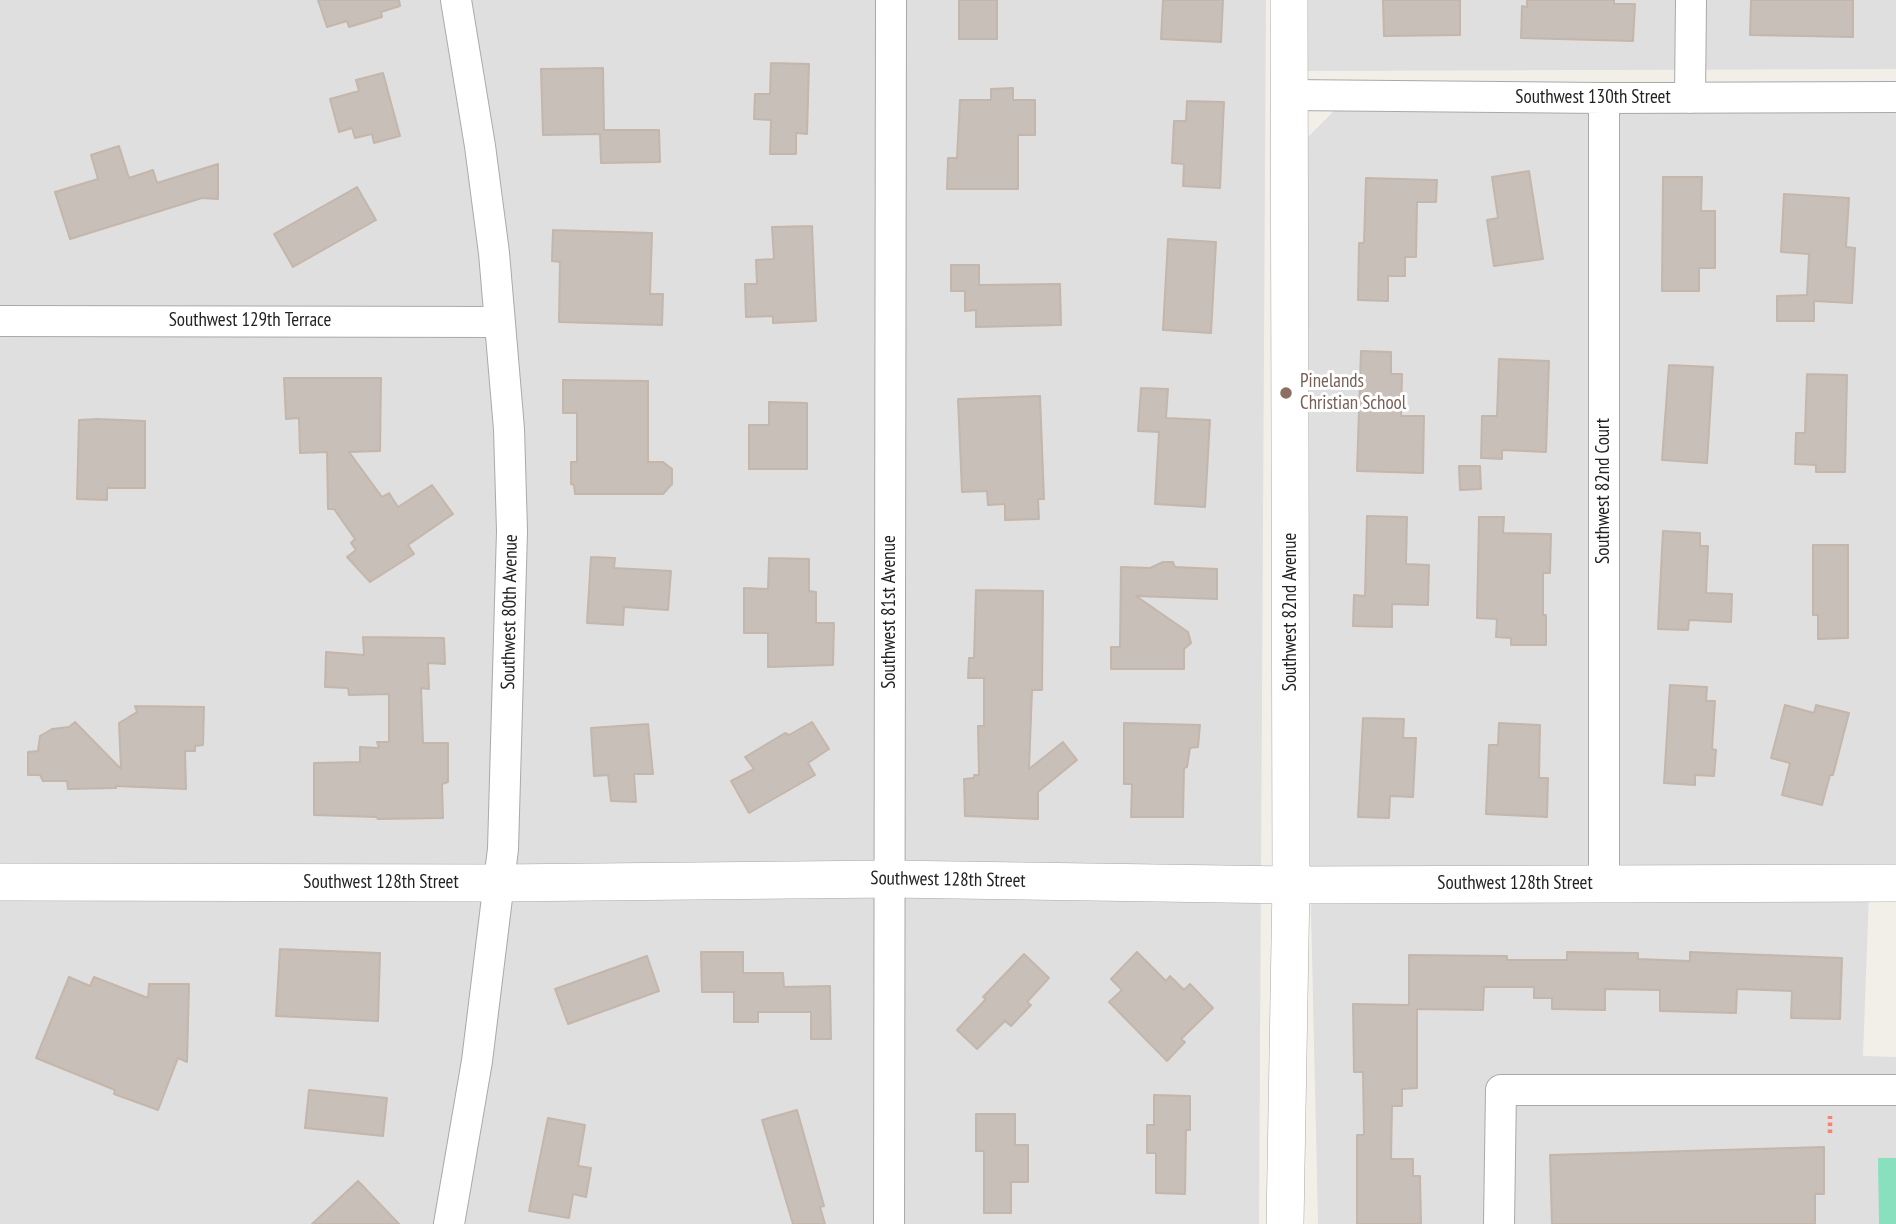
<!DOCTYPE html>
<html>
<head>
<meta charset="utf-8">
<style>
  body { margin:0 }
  canvas { display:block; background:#f2efe9 }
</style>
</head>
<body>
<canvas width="1896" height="1224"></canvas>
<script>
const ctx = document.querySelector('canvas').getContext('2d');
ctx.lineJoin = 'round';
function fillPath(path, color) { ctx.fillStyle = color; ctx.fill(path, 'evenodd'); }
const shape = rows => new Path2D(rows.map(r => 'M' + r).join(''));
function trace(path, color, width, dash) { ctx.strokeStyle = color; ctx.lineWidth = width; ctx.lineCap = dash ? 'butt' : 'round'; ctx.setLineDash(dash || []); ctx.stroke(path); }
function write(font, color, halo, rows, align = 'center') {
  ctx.font = font + ' "PT Sans Narrow",sans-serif'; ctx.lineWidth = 6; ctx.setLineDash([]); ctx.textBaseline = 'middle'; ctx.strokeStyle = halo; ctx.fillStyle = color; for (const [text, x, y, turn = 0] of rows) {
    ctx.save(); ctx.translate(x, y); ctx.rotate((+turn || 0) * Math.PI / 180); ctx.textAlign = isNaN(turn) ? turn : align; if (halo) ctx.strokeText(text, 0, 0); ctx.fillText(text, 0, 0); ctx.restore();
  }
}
fillPath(shape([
  [0,0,1266,0,1259,1224,0,1224],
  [1304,0,1896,0,1896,69,1302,71],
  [1896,110,1896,865,1870,865,1863,1056,1896,1057,1896,1224,1318,1224,1310,864,1304,141,1334,111]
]), '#e0dfdf');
fillPath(shape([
  [1878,1158,1896,1158,1896,1224,1879,1224]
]), '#88e0be');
const building = shape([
  [318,0,399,0,400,6,381,12,382,17,349,27,347,21,327,27,318,0],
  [959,0,997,0,997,39,959,39,959,0],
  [1163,0,1223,0,1221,42,1161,39,1163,0],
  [1383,0,1460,0,1460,35,1384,36,1383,0],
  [1527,0,1614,0,1614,4,1635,4,1633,41,1521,38,1522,6,1527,7,1527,0],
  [1751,0,1853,0,1853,37,1750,35,1751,0],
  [771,63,809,64,807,134,796,133,796,154,770,154,771,120,754,119,755,94,770,94,771,63],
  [603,68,604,130,659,130,660,162,601,163,600,134,543,135,541,69,603,68],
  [383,73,400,136,374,143,372,134,355,138,352,128,339,132,330,99,359,91,356,80,383,73],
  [1013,88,1013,100,1035,100,1035,135,1018,135,1018,189,947,189,948,158,957,158,960,100,991,100,991,89,1013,88],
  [1187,101,1224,102,1220,188,1183,186,1184,164,1172,163,1174,121,1186,121,1187,101],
  [119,146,129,178,153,170,157,183,218,164,218,199,202,198,70,239,55,192,98,179,91,155,119,146],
  [1529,171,1543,259,1494,266,1487,220,1498,218,1492,177,1529,171],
  [1663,177,1702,177,1701,211,1715,211,1715,268,1699,268,1699,291,1662,291,1663,177],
  [1366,178,1437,180,1436,202,1417,202,1416,257,1405,257,1405,276,1388,276,1388,301,1358,300,1359,243,1364,243,1366,178],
  [357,187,376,220,293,267,274,234,357,187],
  [1784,194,1849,198,1846,247,1855,248,1852,303,1814,301,1814,321,1777,321,1777,296,1807,295,1809,254,1781,252,1784,194],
  [812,226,816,321,773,323,773,316,746,317,745,284,757,284,756,260,774,259,772,227,812,226],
  [553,230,652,233,650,294,663,294,662,325,559,322,560,262,552,261,553,230],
  [1168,239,1216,242,1211,333,1163,330,1168,239],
  [951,265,979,265,979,285,1060,284,1061,325,976,327,976,310,965,311,965,291,951,291,951,265],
  [1361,351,1391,352,1391,374,1402,374,1401,416,1424,416,1423,473,1357,471,1361,351],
  [1499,359,1549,361,1546,452,1502,450,1502,459,1481,458,1482,416,1497,416,1499,359],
  [1669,365,1713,367,1707,463,1662,460,1669,365],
  [1807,374,1847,375,1845,472,1816,472,1816,465,1795,464,1796,433,1805,433,1807,374],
  [284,378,381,378,380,451,349,452,382,497,389,493,398,507,432,485,453,514,408,545,414,554,370,582,347,557,356,550,351,543,355,539,334,509,328,509,327,452,300,453,299,418,286,419,284,378],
  [563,380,648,381,648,462,663,462,672,469,672,484,663,494,575,494,574,485,571,484,571,462,577,462,577,413,563,413,563,380],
  [1141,388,1168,389,1166,418,1210,420,1205,507,1155,504,1159,432,1138,431,1141,388],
  [1040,396,1044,499,1038,499,1039,519,1005,520,1005,504,988,505,987,491,962,492,958,399,1040,396],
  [769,402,807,403,807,469,749,469,749,425,769,425,769,402],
  [98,419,145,421,145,488,107,488,107,500,77,499,79,420,98,419],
  [1459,466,1480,466,1481,489,1460,490,1459,466],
  [1367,516,1407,517,1406,564,1429,565,1428,605,1392,604,1392,627,1353,626,1354,595,1365,596,1367,516],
  [1479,517,1504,517,1503,533,1551,534,1550,573,1543,573,1543,615,1546,615,1546,645,1511,645,1511,638,1496,637,1497,619,1477,618,1479,517],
  [1663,531,1700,533,1700,546,1708,546,1706,593,1732,594,1731,622,1689,620,1688,630,1658,629,1663,531],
  [1813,545,1848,545,1848,638,1818,639,1818,615,1813,615,1813,545],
  [591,557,615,558,614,568,671,571,668,610,624,607,623,625,587,623,591,557],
  [769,558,809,559,809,591,816,592,816,623,834,623,833,665,768,667,768,633,744,633,744,588,768,589,769,558],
  [1163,562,1173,562,1175,567,1217,569,1217,599,1136,596,1188,632,1191,643,1184,649,1184,669,1111,669,1111,647,1120,647,1121,567,1150,568,1163,562],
  [976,590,1043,591,1042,690,1032,690,1029,769,1063,742,1077,760,1038,792,1038,819,965,816,964,779,974,778,974,775,979,775,978,726,984,726,984,678,968,678,969,658,974,658,976,590],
  [363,637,444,638,445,664,428,663,429,689,421,688,423,743,448,743,448,782,442,784,443,818,378,819,376,817,314,815,314,763,360,762,360,747,379,748,377,742,389,742,389,694,349,695,348,688,325,687,326,652,364,655,363,637],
  [1670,685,1707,687,1706,701,1715,701,1712,749,1716,750,1714,776,1695,775,1695,785,1664,783,1670,685],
  [1785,705,1814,713,1816,705,1849,713,1833,775,1830,775,1822,805,1782,795,1790,763,1771,758,1785,705],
  [135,706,204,707,203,745,195,746,195,751,185,751,186,789,116,786,116,788,68,789,67,781,43,781,40,775,28,775,28,752,38,751,40,736,52,729,69,727,75,722,121,769,119,723,137,712,135,706],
  [1363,718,1404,719,1403,738,1416,738,1413,797,1390,796,1389,818,1358,817,1363,718],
  [812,722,829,749,808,763,815,775,749,813,731,781,754,769,745,757,785,733,789,735,812,722],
  [1124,723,1200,725,1198,747,1190,748,1187,767,1184,768,1183,817,1131,817,1132,784,1124,784,1124,723],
  [1499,723,1540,725,1539,778,1548,778,1547,817,1486,814,1489,745,1498,745,1499,723],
  [648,724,653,774,634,774,636,802,611,801,608,775,594,776,591,728,648,724],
  [280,949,380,953,378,1021,276,1016,280,949],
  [701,952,743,952,743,973,783,973,784,987,830,986,831,1039,811,1039,811,1012,758,1012,758,1022,734,1022,734,992,702,992,701,952],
  [1137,952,1166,981,1170,976,1184,990,1190,984,1213,1008,1181,1039,1185,1042,1167,1061,1109,1002,1122,990,1111,979,1137,952],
  [1567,952,1638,953,1638,959,1690,961,1690,952,1842,958,1840,1019,1791,1018,1792,991,1737,989,1736,1013,1660,1011,1660,990,1605,989,1605,1010,1552,1009,1552,998,1534,998,1534,987,1484,987,1483,1010,1417,1009,1417,1088,1402,1089,1402,1106,1392,1106,1391,1159,1413,1159,1413,1176,1420,1176,1421,1224,1357,1224,1357,1135,1364,1135,1363,1072,1354,1072,1353,1004,1409,1005,1409,955,1507,956,1507,960,1567,960,1567,952],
  [1024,954,1049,978,1027,1002,1031,1005,1011,1026,1005,1021,977,1049,957,1030,986,999,983,997,1024,954],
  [647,956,659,991,568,1024,555,989,647,956],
  [69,977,90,986,94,977,148,998,149,984,189,984,187,1062,178,1058,158,1110,114,1094,115,1090,36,1058,69,977],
  [309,1090,387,1098,383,1136,305,1128,309,1090],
  [1154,1095,1190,1096,1190,1130,1186,1130,1185,1194,1156,1193,1156,1153,1147,1153,1147,1125,1154,1125,1154,1095],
  [797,1110,824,1206,820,1207,825,1224,793,1224,762,1120,797,1110],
  [976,1114,1015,1114,1015,1145,1028,1145,1028,1182,1011,1182,1011,1213,984,1213,984,1151,976,1151,976,1114],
  [548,1118,585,1125,578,1166,591,1168,586,1197,573,1194,569,1218,529,1211,548,1118],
  [1824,1147,1824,1194,1815,1194,1815,1224,1552,1224,1550,1155,1824,1147],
  [358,1181,399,1224,312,1224,358,1181]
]);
fillPath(building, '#c7bfb8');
trace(building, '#c4b6ab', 2);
const minor = shape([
  [1290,95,1604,98,1896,97],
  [1690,98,1691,0],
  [0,321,499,322],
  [1604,884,1604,98],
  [449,1224,477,1061,503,849,512,531,509,429,494,253,480,146,456,0],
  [889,1224,891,0],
  [1499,1224,1501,1090,1896,1090]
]);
const tertiary = shape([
  [0,882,499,883,890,879,1291,885,1896,883],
  [1285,1224,1291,885,1289,0]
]);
trace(minor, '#a9a9a9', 32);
trace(tertiary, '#a9a9a9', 38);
trace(shape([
  [1830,1133,1830,1116]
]), '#fa8072', 4.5, [3.5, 3.5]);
trace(minor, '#fff', 30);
trace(tertiary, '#fff', 37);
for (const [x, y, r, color] of [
  [1286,393,7,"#8d6e63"]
]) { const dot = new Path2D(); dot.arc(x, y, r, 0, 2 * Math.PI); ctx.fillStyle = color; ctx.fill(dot); trace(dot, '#fff', 2.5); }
write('19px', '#222', '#fff', [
  ["Southwest 130th Street",1593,98],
  ["Southwest 129th Terrace",250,321],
  ["Southwest 82nd Court",1604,491,-90],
  ["Southwest 80th Avenue",510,612,-89],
  ["Southwest 81st Avenue",890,612,-90],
  ["Southwest 82nd Avenue",1291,612,-90],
  ["Southwest 128th Street",948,880,1],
  ["Southwest 128th Street",381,883],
  ["Southwest 128th Street",1515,884]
]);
write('19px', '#785e54', '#fff', [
  ["Pinelands",1300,382],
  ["Christian School",1300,404]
], 'left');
</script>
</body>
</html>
